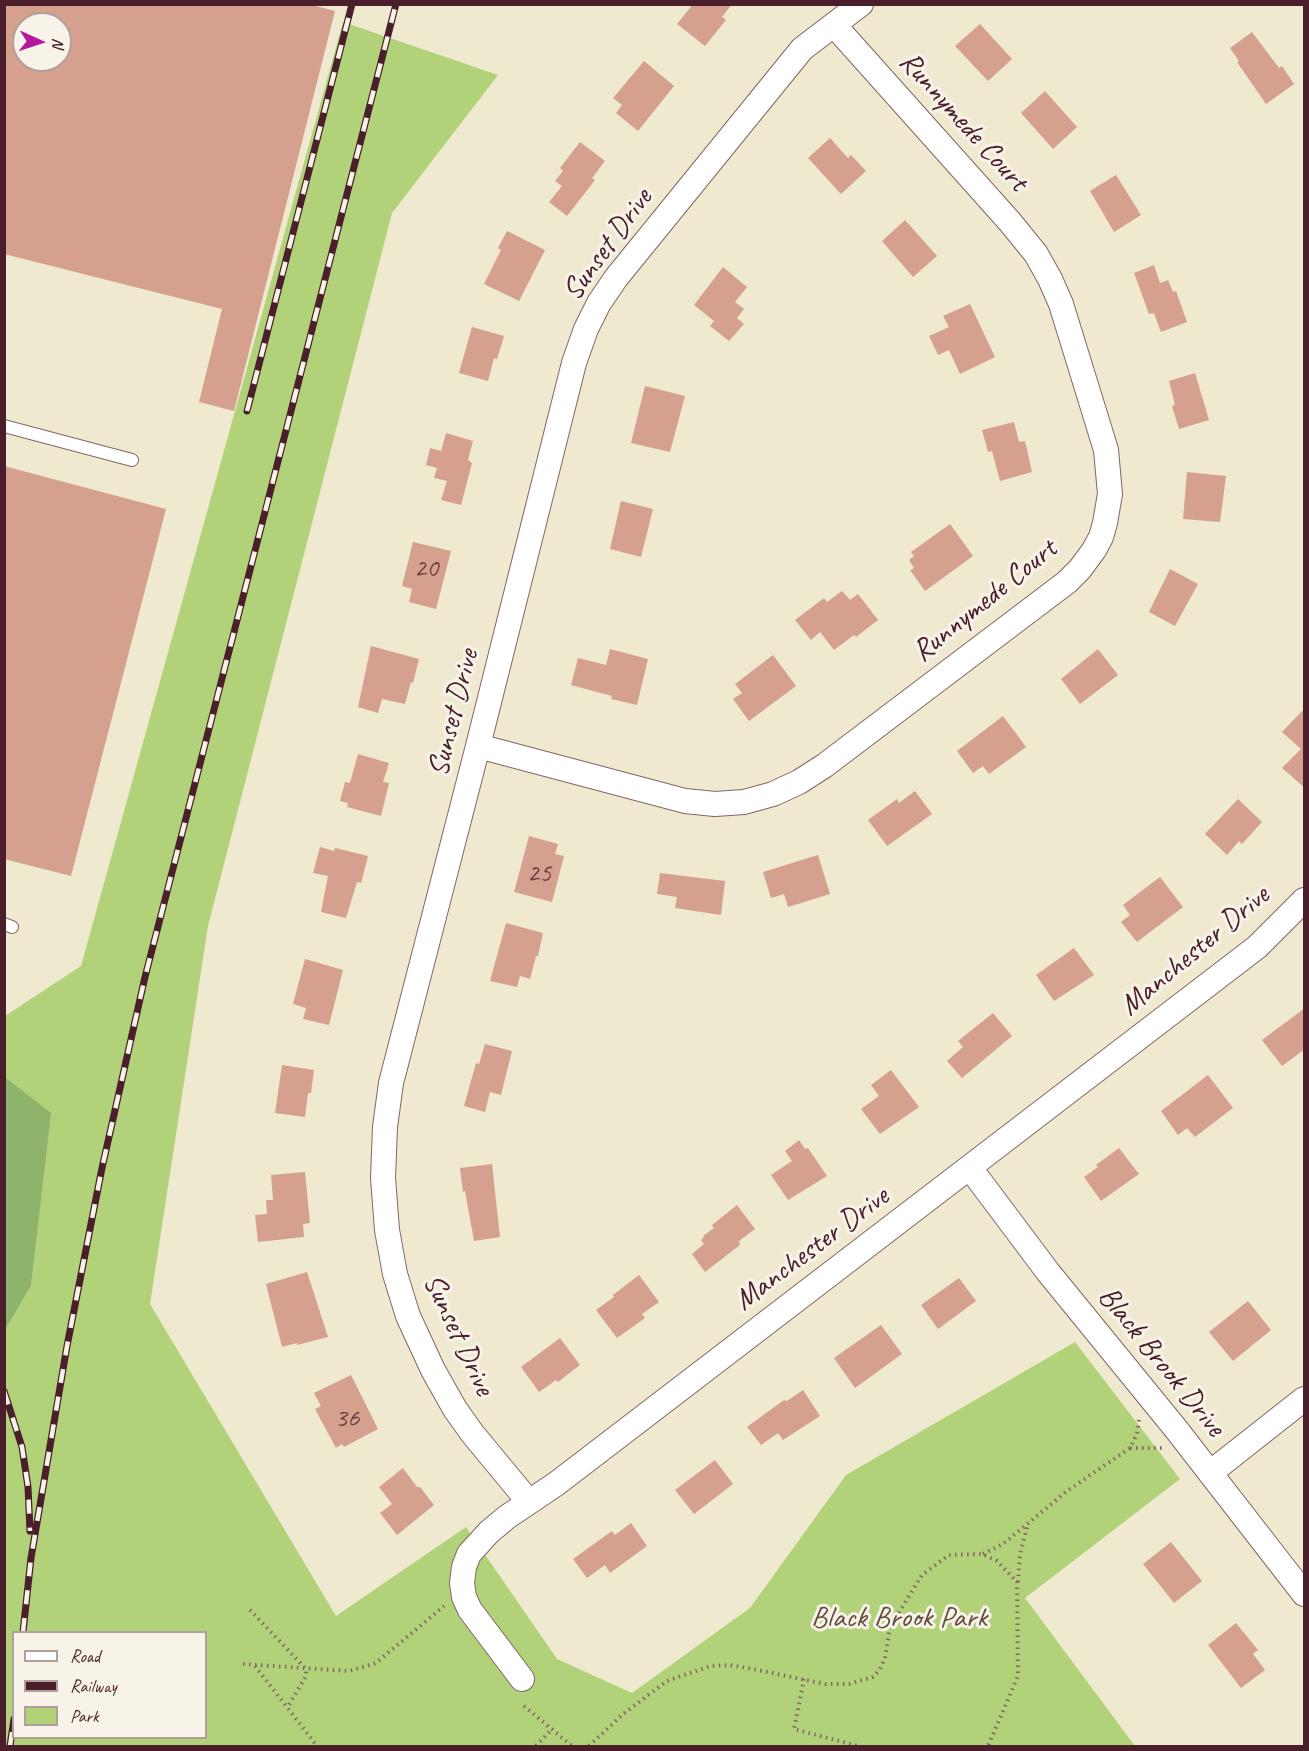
<!DOCTYPE html>
<html>
<head>
<meta charset="utf-8">
<style>
  body { margin:0 }
  #map { position:relative; width:1309px; height:1751px; overflow:hidden; background:#efe9d0; font-family:Caveat,sans-serif }
  canvas { display:block }
  .frame { position:absolute; inset:0; border:6px solid #4a1f2b; pointer-events:none }
  .legend { position:absolute; left:12px; top:1631px; width:195px; height:108px; box-sizing:border-box; background:#f7f3e8; border:2px solid #b29e9c; margin:0; padding:8px 10px; list-style:none; font-size:18px; color:#4a1f2b }
  .legend li { display:flex; align-items:center; gap:12px; height:30px }
  .legend b { width:30px; border:2px solid #b29e9c }
  .north { position:absolute; left:12px; top:12px; width:60px; height:60px; box-sizing:border-box; background:#f7f3e8; border:2px solid #b29e9c; border-radius:50%; rotate:93deg; font-size:16px; font-weight:700; line-height:24px; text-align:center; color:#4a1f2b }
  .north::after { content:''; display:block; margin:auto; width:21px; height:27px; background:#b5179e; clip-path:polygon(50% 0,100% 100%,50% 72%,0 100%) }
</style>
</head>
<body>
<div id="map">
<canvas width="1309" height="1751"></canvas>
<div class="frame"></div>
<ul class="legend">
<li><b style="height:8px;background:#fff"></b>Road</li>
<li><b style="height:8px;background:#4a1f2b"></b>Railway</li>
<li><b style="height:16px;background:#b2d27a"></b>Park</li>
</ul>
<div class="north">N</div>
</div>
<script>
const ctx = document.querySelector('canvas').getContext('2d');
ctx.lineJoin = 'round';
function fillPath(path, color) { ctx.fillStyle = color; ctx.fill(path, 'evenodd'); }
const shape = rows => new Path2D(rows.map(r => 'M' + r).join(''));
function trace(path, color, width, dash) { ctx.strokeStyle = color; ctx.lineWidth = width; ctx.lineCap = dash ? 'butt' : 'round'; ctx.setLineDash(dash || []); ctx.stroke(path); }
function write(font, color, halo, rows, align = 'center') {
  ctx.font = font + ' Caveat,sans-serif'; ctx.lineWidth = 6; ctx.setLineDash([]); ctx.textBaseline = 'middle'; ctx.strokeStyle = halo; ctx.fillStyle = color; for (const [text, x, y, turn = 0] of rows) {
    ctx.save(); ctx.translate(x, y); ctx.rotate((+turn || 0) * Math.PI / 180); ctx.textAlign = isNaN(turn) ? turn : align; if (halo) ctx.strokeText(text, 0, 0); ctx.fillText(text, 0, 0); ctx.restore();
  }
}
fillPath(shape([
  [343,22,498,75,392,213,208,926,150,1304,336,1616,466,1527,557,1659,632,1693,750,1608,846,1475,1075,1342,1180,1479,1025,1598,1135,1746,5,1746,5,1330,31,1286,50,1113,5,1077,5,1016,81,966],
  [14,1632,206,1632,206,1738,14,1738]
]), '#b2d27a');
fillPath(shape([
  [5,1077,51,1113,31,1286,5,1330]
]), '#8db46a');
fillPath(shape([
  [4,4,308,4,335,11,234,411,199,402,222,309,4,254],
  [24,24,60,24,60,60,24,60],
  [693,4,732,4,722,17,726,20,705,46,677,24],
  [980,24,1012,59,988,81,955,46],
  [1252,32,1279,68,1282,66,1294,84,1266,104,1237,62,1239,61,1230,48],
  [644,61,674,86,638,131,616,113,622,105,613,98],
  [1045,91,1077,127,1053,149,1021,113],
  [830,138,848,158,851,155,866,171,841,194,808,158],
  [580,142,605,161,592,178,595,180,567,216,549,202,562,186,555,181,563,171,560,168],
  [1116,175,1141,215,1114,232,1090,191],
  [905,220,937,256,913,277,882,241],
  [507,231,545,250,519,301,484,284,501,250,498,248],
  [1154,265,1160,283,1168,280,1173,292,1176,291,1187,322,1161,332,1154,313,1149,314,1134,273],
  [723,267,747,287,735,302,744,309,737,318,744,324,729,341,710,326,714,321,694,305],
  [970,304,995,357,960,374,949,350,938,355,929,336,949,327,943,316],
  [472,327,504,336,497,359,494,358,488,381,459,373],
  [1195,373,1209,420,1179,429,1172,406,1175,405,1169,381],
  [645,386,685,396,670,452,631,443],
  [1014,422,1019,442,1025,441,1032,472,1000,481,992,451,988,452,982,430],
  [446,433,473,441,468,460,472,463,461,505,441,500,447,481,434,478,437,468,426,465,430,448,441,451],
  [4,466,166,509,71,876,4,859],
  [1187,472,1226,476,1220,522,1183,519],
  [621,501,653,509,641,557,610,549],
  [950,524,973,556,925,591,910,570,914,568,909,560,914,556,911,552],
  [413,542,451,551,436,609,409,602,412,589,402,586],
  [1170,569,1198,584,1175,626,1149,612],
  [842,591,850,600,858,594,878,620,856,637,854,635,834,650,820,632,811,640,795,620,824,598,827,602],
  [371,646,419,659,413,683,411,682,405,704,382,699,378,713,358,707],
  [610,649,648,659,637,705,611,699,612,696,571,685,578,658,606,665],
  [1098,649,1118,675,1080,704,1061,679],
  [773,655,796,686,749,721,733,699,742,693,735,684],
  [1305,708,1305,788,1282,768,1301,749,1282,732],
  [1003,716,1026,747,989,774,983,766,973,773,957,751],
  [358,754,389,763,383,782,389,783,381,816,347,807,348,803,340,801,345,782,350,783],
  [915,791,932,814,887,846,868,820,897,799,899,803],
  [1238,799,1262,822,1242,844,1239,841,1227,855,1205,834],
  [529,836,558,844,555,854,564,856,552,902,514,892],
  [320,847,334,851,335,848,368,856,361,883,357,882,346,918,321,912,328,876,313,873],
  [818,855,830,894,788,907,784,894,771,898,763,872],
  [660,873,725,881,721,915,675,908,677,897,657,894],
  [1160,877,1183,907,1137,942,1121,922,1130,915,1123,905],
  [506,923,543,933,538,956,536,956,530,979,520,976,517,987,490,981],
  [1074,948,1094,975,1054,1001,1036,975],
  [305,959,343,970,329,1025,303,1019,306,1008,293,1004],
  [1305,1008,1305,1049,1282,1066,1262,1040],
  [993,1013,1012,1036,962,1078,947,1061,963,1047,958,1041],
  [485,1044,512,1051,501,1095,490,1092,485,1112,464,1106,476,1063,479,1064],
  [282,1065,314,1070,311,1093,308,1093,305,1117,275,1113],
  [891,1070,919,1107,880,1134,861,1109,879,1096,871,1085],
  [1208,1075,1233,1108,1195,1137,1187,1128,1178,1135,1161,1111],
  [799,1140,805,1149,808,1148,827,1176,788,1200,771,1175,792,1161,785,1151],
  [1119,1148,1139,1174,1101,1201,1084,1177,1098,1167,1096,1165],
  [492,1164,500,1237,474,1241,465,1191,463,1192,460,1168],
  [305,1172,310,1223,303,1224,304,1237,258,1242,255,1215,267,1214,266,1200,273,1200,271,1175],
  [737,1205,755,1229,739,1241,740,1245,705,1272,692,1254,704,1244,701,1240,704,1237,703,1236,714,1228,712,1225],
  [307,1272,328,1337,297,1345,297,1343,282,1347,266,1284],
  [639,1275,659,1302,642,1314,645,1318,617,1338,596,1310,614,1297,613,1295],
  [959,1278,976,1301,938,1329,921,1305],
  [1248,1301,1271,1330,1233,1361,1209,1332],
  [881,1325,902,1354,855,1388,834,1358],
  [560,1338,580,1365,558,1382,556,1380,539,1392,521,1367],
  [351,1375,378,1429,344,1447,342,1444,336,1448,315,1409,321,1406,314,1393],
  [803,1390,820,1416,783,1440,778,1433,761,1445,747,1427,784,1400,787,1401],
  [715,1460,733,1484,694,1514,675,1490],
  [403,1468,417,1487,420,1487,434,1505,397,1535,380,1513,392,1504,379,1487],
  [631,1523,647,1546,610,1573,605,1565,587,1578,573,1559,612,1531,615,1535],
  [1171,1542,1202,1581,1174,1603,1143,1564],
  [1236,1623,1258,1650,1253,1654,1265,1670,1241,1688,1208,1645]
]), '#d5a08d');
const service = shape([
  [4,426,132,460],
  [4,924,12,927]
]);
const minor = shape([
  [478,746,685,801,715,804,744,802,773,794,799,782,824,766,1067,582,1080,569,1094,550,1101,537,1105,523,1110,494,1106,450,1061,304,1050,279,1036,254,1010,222,834,25],
  [970,1168,1048,1272,1176,1429,1304,1594],
  [1210,1473,1304,1399],
  [529,1502,472,1433,455,1409,433,1370,408,1316,395,1274,387,1230,383,1178,385,1127,391,1083,478,746,574,363,586,329,599,303,616,278,802,49,861,4],
  [522,1679,470,1610,464,1597,462,1583,464,1567,469,1554,489,1532,507,1517,556,1484,1257,947,1304,900]
]);
trace(service, '#846665', 14);
trace(minor, '#846665', 26);
trace(shape([
  [1130,1448,1163,1448],
  [983,1554,1003,1544,1067,1491,1130,1448,1137,1434,1139,1420],
  [1018,1582,1020,1554,1028,1524],
  [250,1610,306,1669,306,1676,287,1708],
  [243,1664,349,1671,376,1663,444,1606],
  [255,1666,317,1746],
  [804,1679,794,1729,858,1746],
  [524,1706,572,1746],
  [536,1746,552,1729],
  [589,1746,622,1715,667,1681,710,1666,729,1665,748,1668,825,1684,849,1684,873,1677,880,1669,885,1658,890,1627,922,1575,949,1555,982,1554,997,1561,1017,1582,1018,1676,988,1746]
]), '#846665', 4, [1.5, 4.5]);
trace(service, '#fff', 12);
trace(minor, '#fff', 24);
const rail = shape([
  [247,411,352,4],
  [4,1391,22,1447,28,1487,30,1531],
  [23,1632,31,1558,67,1346,102,1168,145,977,396,4],
  [10,1746,14,1719]
]);
trace(rail, '#4a1f2b', 7);
trace(rail, '#f7f3e8', 4.5, [14]);
write('27px', '#6d3f44', null, [
  ["20",426,569],
  ["25",539,874],
  ["36",347,1419]
]);
write('30px', '#4a1f2b', '#f7f3e8', [
  ["Runnymede Court",963,122,48],
  ["Sunset Drive",608,245,-54],
  ["Runnymede Court",985,601,-39],
  ["Sunset Drive",454,713,-76],
  ["Manchester Drive",1195,951,-40],
  ["Manchester Drive",812,1249,-37],
  ["Sunset Drive",458,1335,65],
  ["Black Brook Drive",1161,1362,51]
]);
write('30px', '#644c3f', '#f7f3e8', [
  ["Black Brook Park",899,1618]
]);
</script>
</body>
</html>
